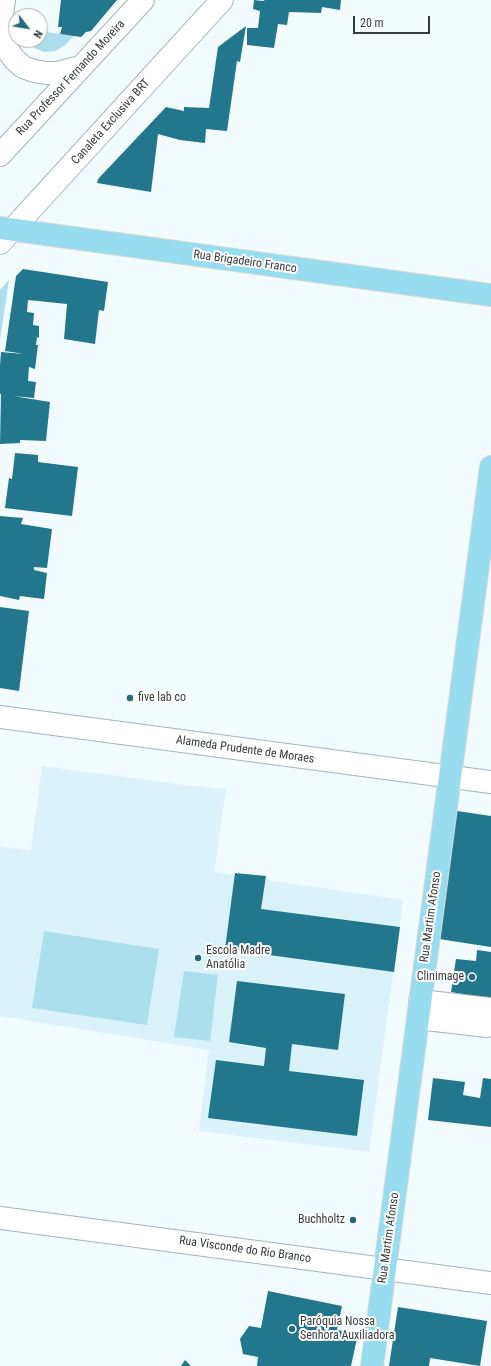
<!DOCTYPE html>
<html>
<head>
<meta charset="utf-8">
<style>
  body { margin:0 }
  #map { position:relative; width:491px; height:1366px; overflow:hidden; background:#f2fbfe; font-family:"Roboto Condensed",sans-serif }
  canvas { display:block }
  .north { position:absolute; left:8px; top:8px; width:40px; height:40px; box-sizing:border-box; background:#fff; border:1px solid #aeb1b1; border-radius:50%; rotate:121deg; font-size:11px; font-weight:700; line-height:16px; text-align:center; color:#353b3d }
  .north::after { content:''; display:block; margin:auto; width:14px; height:18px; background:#25687a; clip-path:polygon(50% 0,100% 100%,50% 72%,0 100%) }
  .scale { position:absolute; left:353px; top:16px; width:77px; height:18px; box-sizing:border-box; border:2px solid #353b3d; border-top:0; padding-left:5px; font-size:12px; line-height:14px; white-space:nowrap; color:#353b3d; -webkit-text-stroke:3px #fff; paint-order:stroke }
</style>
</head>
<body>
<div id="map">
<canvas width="491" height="1366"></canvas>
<div class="north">N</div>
<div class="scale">20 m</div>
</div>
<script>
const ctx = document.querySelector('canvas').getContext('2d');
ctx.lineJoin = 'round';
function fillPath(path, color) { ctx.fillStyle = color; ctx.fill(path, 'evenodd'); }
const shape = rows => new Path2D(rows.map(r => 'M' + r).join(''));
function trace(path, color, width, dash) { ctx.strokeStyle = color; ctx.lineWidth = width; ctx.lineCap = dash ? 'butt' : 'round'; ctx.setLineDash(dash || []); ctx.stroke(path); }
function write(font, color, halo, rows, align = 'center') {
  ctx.font = font + ' "Roboto Condensed",sans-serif'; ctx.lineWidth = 4; ctx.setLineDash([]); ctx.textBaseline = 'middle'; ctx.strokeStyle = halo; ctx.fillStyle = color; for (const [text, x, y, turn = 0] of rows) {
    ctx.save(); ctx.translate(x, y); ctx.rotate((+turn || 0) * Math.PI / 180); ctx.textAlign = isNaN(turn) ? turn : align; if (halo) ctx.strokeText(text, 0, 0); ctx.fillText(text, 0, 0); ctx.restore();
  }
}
fillPath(shape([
  [42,766,191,786,226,789,214,872,403,900,369,1152,199,1131,209,1050,0,1016,0,847,31,850]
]), '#daf3fb');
fillPath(shape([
  [40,31,60,34,74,36,64,46,55,51,44,52,34,48,26,40,40,40],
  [9,280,0,340,0,290],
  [44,931,159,949,147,1025,32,1008],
  [184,971,218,975,210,1041,174,1037]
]), '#addeed');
fillPath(shape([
  [61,0,117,0,91,31,86,32,81,37,60,34,62,27,58,27],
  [254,0,263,1,265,0,341,0,340,10,322,7,321,13,289,12,287,25,278,24,274,48,247,45,247,28,258,28,260,11,253,9],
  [246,26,240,62,237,61,227,131,206,129,205,143,180,140,158,134,151,192,97,183,98,179,166,107,184,111,184,107,209,108,218,47],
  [23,269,108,282,104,311,99,310,95,344,64,339,67,304,28,300,27,312,34,313,33,325,39,326,39,338,37,337,36,345,38,345,35,369,29,367,28,381,36,382,34,398,13,396,50,402,46,441,20,440,20,443,0,444,1,394,0,394,0,365,1,352,24,354,5,351,16,276],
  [15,453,38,455,38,462,78,467,72,516,5,508,9,478,12,479],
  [0,516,23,518,21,524,52,529,47,568,34,567,34,570,47,573,44,599,20,596,19,600,0,596],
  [0,607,29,611,19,691,0,688],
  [457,811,491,816,491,947,439,939],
  [235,873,266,876,261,909,400,927,394,972,225,949],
  [477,950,491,952,491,999,451,992,456,959,476,961],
  [237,981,345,994,338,1050,292,1044,289,1071,364,1080,357,1136,208,1118,216,1060,264,1066,266,1048,229,1042],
  [433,1078,465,1082,463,1095,480,1098,483,1078,491,1079,491,1127,428,1120],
  [268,1291,342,1306,337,1330,358,1334,351,1366,257,1366,258,1357,243,1354,240,1339,249,1326,261,1328],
  [398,1307,487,1321,480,1366,430,1358,429,1366,389,1366],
  [185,1360,191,1366,181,1366]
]), '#22778c');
const minor = shape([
  [0,29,7,49,14,59,23,67,34,71,46,73,57,73,81,67],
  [0,30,4,0],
  [0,155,143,0],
  [0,243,222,0],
  [0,717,491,782],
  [420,1001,491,1009],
  [418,1018,487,1026],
  [0,1218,491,1283]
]);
const major = shape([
  [0,228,491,295],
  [372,1366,491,467]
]);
trace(minor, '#a5b4b9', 24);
trace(major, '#d7d8d8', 24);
trace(minor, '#fff', 22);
trace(major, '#98ddef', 22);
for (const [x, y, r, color] of [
  [130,698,4,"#25687a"],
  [198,958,4,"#25687a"],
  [472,977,4,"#25687a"],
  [353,1220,4,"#25687a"],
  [292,1329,4,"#25687a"]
]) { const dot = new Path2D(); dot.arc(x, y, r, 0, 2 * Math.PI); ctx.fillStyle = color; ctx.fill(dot); trace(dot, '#fff', 1.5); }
write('12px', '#353b3d', '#fff', [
  ["Rua Professor Fernando Moreira",71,78,-47],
  ["Canaleta Exclusiva BRT",111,122,-48],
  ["Rua Brigadeiro Franco",245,262,8],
  ["Alameda Prudente de Moraes",245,750,8],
  ["Rua Martim Afonso",431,917,-82],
  ["Rua Martim Afonso",389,1238,-82],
  ["Rua Visconde do Rio Branco",245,1250,8]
]);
write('12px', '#353b3d', '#fff', [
  ["five lab co",138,698],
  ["Escola Madre",206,951],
  ["Anatólia",206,965],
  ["Clinimage",464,977,"right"],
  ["Buchholtz",345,1220,"right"],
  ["Paróquia Nossa",300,1322],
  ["Senhora Auxiliadora",300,1336]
], 'left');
</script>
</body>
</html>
